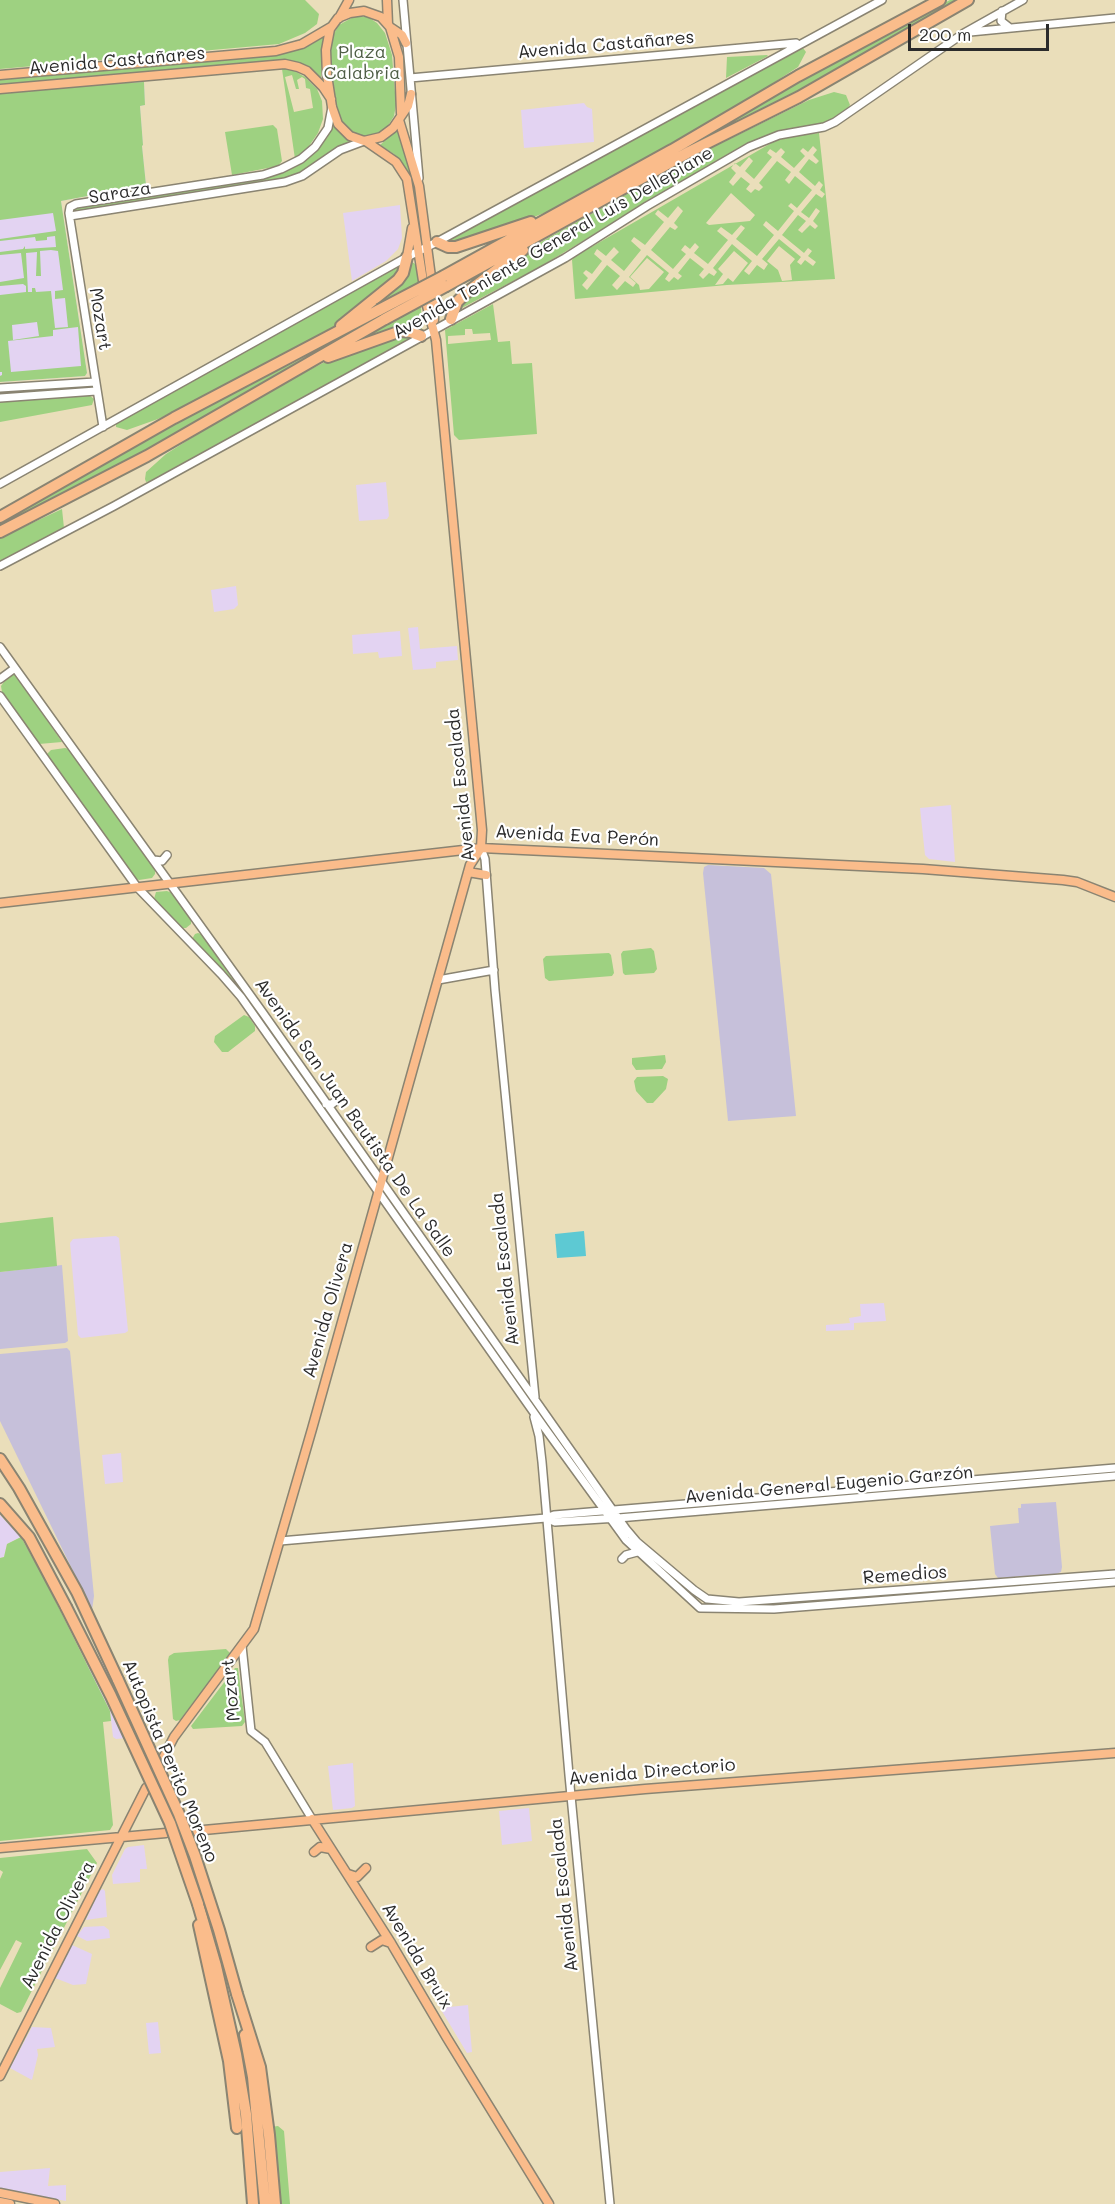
<!DOCTYPE html>
<html>
<head>
<meta charset="utf-8">
<style>
  body { margin:0 }
  #map { position:relative; width:1115px; height:2204px; overflow:hidden; background:#eadeba; font-family:Mali,sans-serif }
  canvas { display:block }
  .scale { position:absolute; left:908px; top:24px; width:141px; height:27px; box-sizing:border-box; border:3px solid #2b2b2b; border-top:0; padding-left:8px; font-size:18px; line-height:21px; white-space:nowrap; color:#2b2b2b; -webkit-text-stroke:4px #fff; paint-order:stroke }
</style>
</head>
<body>
<div id="map">
<canvas width="1115" height="2204"></canvas>
<div class="scale">200 m</div>
</div>
<script>
const ctx = document.querySelector('canvas').getContext('2d');
ctx.lineJoin = 'round';
function fillPath(path, color) { ctx.fillStyle = color; ctx.fill(path, 'evenodd'); }
const shape = rows => new Path2D(rows.map(r => 'M' + r).join(''));
function trace(path, color, width, dash) { ctx.strokeStyle = color; ctx.lineWidth = width; ctx.lineCap = dash ? 'butt' : 'round'; ctx.setLineDash(dash || []); ctx.stroke(path); }
function write(font, color, halo, rows, align = 'center') {
  ctx.font = font + ' Mali,sans-serif'; ctx.lineWidth = 4.5; ctx.setLineDash([]); ctx.textBaseline = 'middle'; ctx.strokeStyle = halo; ctx.fillStyle = color; for (const [text, x, y, turn = 0] of rows) {
    ctx.save(); ctx.translate(x, y); ctx.rotate((+turn || 0) * Math.PI / 180); ctx.textAlign = isNaN(turn) ? turn : align; if (halo) ctx.strokeText(text, 0, 0); ctx.fillText(text, 0, 0); ctx.restore();
  }
}
fillPath(shape([
  [144,82,145,105,140,106,143,145,142,146,146,185,61,201,87,373,85,376,0,382,0,93,44,87],
  [584,103,587,107,592,109,594,142,524,148,521,110],
  [400,205,402,238,398,249,386,261,352,281,343,213],
  [386,482,389,516,387,519,359,521,356,485],
  [236,586,238,605,234,609,214,612,211,590],
  [418,627,420,649,457,646,458,660,436,662,436,668,413,670,408,628],
  [400,631,402,656,379,658,378,652,353,654,352,635],
  [951,805,955,862,929,859,925,855,920,808],
  [116,1236,119,1238,128,1331,125,1333,81,1338,78,1335,70,1243,73,1239],
  [884,1303,886,1321,854,1323,854,1330,826,1331,826,1325,850,1323,849,1318,861,1316,860,1304],
  [121,1453,123,1482,105,1484,102,1455],
  [0,1515,21,1537,7,1544,4,1557,0,1558],
  [108,1661,146,1736,116,1739,113,1737,110,1711,86,1663],
  [353,1763,355,1806,352,1808,333,1810,328,1766],
  [529,1808,532,1841,502,1845,499,1811],
  [144,1845,147,1869,140,1869,140,1882,113,1884,112,1875,125,1849,128,1847],
  [103,1889,105,1891,107,1917,86,1920,99,1891],
  [104,1926,109,1930,110,1938,87,1941,77,1936,84,1927],
  [72,1945,92,1954,86,1984,73,1985,55,1978],
  [468,2005,472,2052,467,2053,440,2008],
  [158,2022,161,2053,149,2054,146,2023],
  [32,2027,51,2028,55,2047,37,2049,38,2055,32,2080,10,2068],
  [50,2168,48,2186,66,2185,66,2201,0,2189,0,2172]
]), '#e3d3f2');
fillPath(shape([
  [708,865,764,868,771,874,796,1116,728,1121,703,873,704,867],
  [62,1265,68,1341,65,1343,0,1349,0,1272],
  [67,1348,70,1351,94,1596,92,1610,0,1421,0,1354],
  [1056,1502,1062,1567,1061,1572,1056,1574,998,1578,995,1574,990,1526,1019,1523,1018,1508,1021,1508,1021,1504]
]), '#c6c0da');
fillPath(shape([
  [0,0,305,0,319,14,317,24,305,33,279,44,0,69],
  [950,0,961,0,814,84,569,214,286,369,193,425,58,499,0,527,0,523,32,502,172,424,305,357,683,149,775,93],
  [355,16,368,17,377,23,385,33,392,55,396,105,394,116,386,129,380,133,367,137,357,135,341,122,334,99,330,51,333,35,339,25],
  [324,33,321,80,299,65,0,86,0,79,12,77,270,55,297,49],
  [803,48,806,52,798,67,687,139,552,210,505,228,451,245,447,240,775,61],
  [767,55,768,56,726,78,727,57],
  [282,69,291,69,305,77,317,89,322,101,323,119,318,133,307,149,295,159],
  [292,75,296,89,299,89,297,80,302,77,305,79,306,88,310,89,313,108,294,112,285,77],
  [144,82,145,105,140,106,143,145,142,146,146,185,61,201,87,373,85,376,0,382,0,376,2,375,2,372,0,372,0,295,26,292,26,286,23,284,0,286,0,282,24,278,21,253,0,255,0,252,23,249,25,246,25,249,56,247,55,236,47,237,47,240,36,241,35,237,0,241,0,239,56,231,53,213,0,220,0,93,44,87],
  [51,250,58,251,63,290,55,291,55,299,65,298,68,327,55,328,51,291,36,292,35,288,32,288,32,292,28,292,26,253,37,252,36,276,41,276,40,251],
  [37,322,39,336,13,340,12,325],
  [78,327,81,366,11,372,8,341,53,336,53,330],
  [834,92,846,95,850,105,845,112,828,123,738,150,718,160,538,268,458,310,457,304,530,248,699,154,809,100],
  [273,125,277,129,282,161,278,166,232,175,225,132],
  [333,126,350,143,334,150,305,171,286,179,75,212,75,210,76,207,250,180,285,172,308,159,327,138],
  [397,130,414,179,416,188,421,236,420,235,416,191,408,172,394,154,380,145],
  [819,133,835,279,727,285,575,299,572,260,574,257,780,138],
  [813,146,817,150,813,155,819,161,816,164,809,159,799,172,815,186,819,181,823,185,820,190,825,194,822,198,816,194,801,212,809,218,816,208,820,211,813,221,818,226,815,229,810,225,802,233,798,230,806,221,798,215,782,235,804,253,808,248,812,251,808,256,816,262,813,266,805,260,801,265,797,262,801,257,779,239,762,259,768,264,764,270,757,265,749,275,744,271,752,261,732,244,713,268,717,272,714,276,709,273,703,279,699,275,704,269,690,258,678,273,682,276,678,280,674,277,669,282,665,279,669,273,647,255,629,277,636,283,633,287,625,281,617,290,612,285,620,276,607,265,587,290,582,285,588,278,583,273,586,270,592,274,602,261,594,254,597,249,606,256,614,247,619,252,611,260,624,271,641,250,631,241,634,237,645,245,664,222,655,214,658,210,668,218,678,206,683,211,674,223,678,227,675,230,670,227,651,250,673,269,686,254,681,250,685,245,690,249,695,243,699,247,694,253,708,264,728,240,717,231,721,227,732,235,741,225,745,228,736,239,757,256,774,235,763,225,766,221,778,231,794,211,788,206,791,203,797,208,812,190,795,176,789,184,785,180,791,172,777,161,759,183,763,187,759,191,755,189,751,193,746,189,750,184,741,177,733,186,729,182,736,173,731,168,735,163,740,167,749,157,753,161,745,171,754,179,772,157,767,153,770,149,776,153,781,148,785,152,781,157,794,168,805,156,800,151,803,148,808,152],
  [731,193,755,215,750,221,709,225,706,223],
  [779,246,795,259,790,265,792,280,782,281,778,270,767,261],
  [734,251,748,263,733,282,728,278,723,284,715,285,723,274,718,269],
  [647,258,664,272,649,289,640,290,639,285,630,277],
  [410,262,414,263,417,267,419,283,358,318],
  [396,266,400,267,401,272,341,322,320,336,254,373,158,419,127,430,116,427,116,423],
  [493,304,498,342,510,341,512,364,532,363,537,434,459,440,454,435,445,330],
  [465,329,472,329,473,334,490,333,491,340,448,344,448,336,465,335],
  [421,305,422,332,345,346],
  [402,333,410,338,156,480,146,482,145,479,146,472,166,454,261,394,333,358],
  [89,395,94,399,92,405,0,422,0,401],
  [62,509,64,528,0,562,0,538],
  [14,674,16,675,62,742,39,744,2,692,1,686,4,682],
  [65,748,69,749,155,869,155,874,152,878,139,880,135,878,47,754,51,750],
  [167,891,172,893,191,920,191,924,186,928,181,928,154,899,156,892],
  [198,933,201,934,255,1011,233,982,192,939,195,934],
  [651,948,654,951,657,969,654,973,625,975,623,973,621,954,623,951],
  [609,953,611,955,614,973,612,976,549,981,545,978,543,959,546,956],
  [244,1015,249,1017,255,1026,255,1031,228,1052,222,1052,214,1042,215,1036],
  [665,1055,666,1062,662,1069,636,1070,632,1064,632,1058],
  [663,1076,668,1079,666,1089,653,1103,647,1103,636,1091,634,1081,637,1077],
  [53,1217,57,1266,0,1272,0,1223],
  [21,1537,46,1582,110,1711,111,1721,103,1722,113,1825,110,1830,0,1841,0,1558,4,1557,7,1544],
  [226,1649,230,1653,229,1656,180,1720,176,1721,173,1719,168,1660,169,1656,174,1653],
  [235,1668,238,1668,245,1722,242,1726,193,1729,191,1726],
  [87,1849,97,1863,21,2012,17,2013,0,2004,0,1988,22,1943,16,1940,0,1970,0,1879,3,1872,0,1870,0,1858],
  [278,2126,284,2131,290,2204,278,2204,271,2127]
]), '#9ed181');
fillPath(shape([
  [584,1231,586,1256,557,1258,555,1234]
]), '#5dc9d3');
const minor = shape([
  [403,0,419,178],
  [1002,11,1001,21,1010,28],
  [970,32,1115,18],
  [410,78,796,43],
  [70,216,285,182,302,176,340,150,364,141],
  [0,388,95,382],
  [0,398,96,391],
  [103,427,69,213,70,207,76,204,263,175,281,169,301,159,315,147,328,128,332,107],
  [0,484,407,257,437,242,882,0],
  [0,566,114,506,565,258,647,206,749,147,779,135,824,127,835,122,964,33,1023,0],
  [0,647,263,1013,626,1529,637,1542,694,1590,707,1599,739,1602,1115,1574],
  [0,679,15,668],
  [0,696,137,887,221,974,241,997,544,1427,626,1540,700,1608,774,1609,1115,1582],
  [481,848,485,859,495,990,535,1397],
  [154,860,162,861,167,855],
  [438,980,494,970],
  [326,1104,332,1104,337,1100],
  [534,1417,539,1436,542,1462,569,1775,610,2204],
  [546,1518,555,1522,618,1518,1115,1476],
  [280,1541,546,1518,554,1515,1115,1468],
  [622,1559,626,1555,637,1552],
  [242,1646,251,1731,265,1742,312,1819]
]);
const major = shape([
  [387,0,388,24],
  [339,18,349,0],
  [390,27,399,57,401,113],
  [406,43,402,35,390,27,381,17,364,11,350,13,338,18,330,29,326,50,327,75,332,107,338,124,350,136,364,141,381,137,393,128,408,106,411,94],
  [0,75,276,51,302,44,331,27],
  [0,89,285,64,298,67,307,71,323,87,331,99],
  [399,120,419,186,431,277],
  [367,142,396,162,407,179,423,281],
  [407,257,412,228],
  [426,302,436,340,482,830,481,848],
  [434,320,434,298],
  [468,872,486,875],
  [0,903,481,848,923,869,1063,880,1077,882,1115,897],
  [162,1760,174,1737,254,1629,312,1429,470,865,481,848],
  [312,1819,391,1943,447,2038,549,2204],
  [193,1831,645,1789,1115,1753],
  [0,1848,166,1833],
  [314,1852,320,1847,331,1849],
  [348,1874,357,1877,366,1868],
  [371,1947,382,1940,391,1943],
  [0,2076,146,1788],
  [0,2193,55,2204],
  [0,2202,10,2204]
]);
const highway = shape([
  [437,242,448,247,456,247,531,222],
  [444,276,672,150,798,76,940,0],
  [446,286,689,152,799,97,968,0],
  [451,319,457,302,466,293,523,250],
  [341,326,398,280,403,273,407,257],
  [328,357,401,331,411,332,421,336],
  [0,517,174,418,379,310],
  [0,532,147,456,385,319],
  [0,1459,19,1488,77,1592,118,1680],
  [0,1504,29,1537,66,1607],
  [198,1904,216,1966,236,2054,246,2114,253,2204],
  [199,1925,229,2061,237,2128],
  [237,1994,260,2067,269,2135,275,2204],
  [245,2035,253,2077,265,2204]
]);
trace(minor, '#8a8472', 10);
trace(major, '#8a8472', 11);
trace(highway, '#8a8472', 14);
trace(minor, '#fff', 7);
trace(major, '#fabc8b', 8);
trace(highway, '#fabc8b', 10);
const highwayBridge = shape([
  [379,310,444,276],
  [385,319,446,286],
  [66,1607,111,1696,170,1823,198,1904],
  [118,1680,179,1814,195,1856,219,1930,237,1994]
]);
trace(highwayBridge, '#8a8472', 14, []);
trace(highwayBridge, '#fabc8b', 10);
write('18px', '#2b2b2b', '#fff', [
  ["Avenida Castañares",606,45,-5],
  ["Avenida Castañares",117,61,-5],
  ["Saraza",120,193,-9],
  ["Avenida Teniente General Luís Dellepiane",553,243,-30],
  ["Mozart",100,319,81],
  ["Avenida Escalada",461,785,-96],
  ["Avenida Eva Perón",577,836,3],
  ["Avenida San Juan Bautista De La Salle",355,1118,55],
  ["Avenida Escalada",505,1269,-96],
  ["Avenida Olivera",328,1310,-74],
  ["Avenida General Eugenio Garzón",829,1485,-5],
  ["Remedios",905,1575,-4],
  ["Mozart",231,1690,-96],
  ["Autopista Perito Moreno",170,1761,67],
  ["Avenida Directorio",652,1772,-5],
  ["Avenida Escalada",564,1895,-96],
  ["Avenida Olivera",58,1925,-63],
  ["Avenida Bruix",417,1956,59]
]);
write('18px', '#4e5d45', '#fff', [
  ["Plaza",362,52],
  ["Calabria",362,73]
]);
</script>
</body>
</html>
